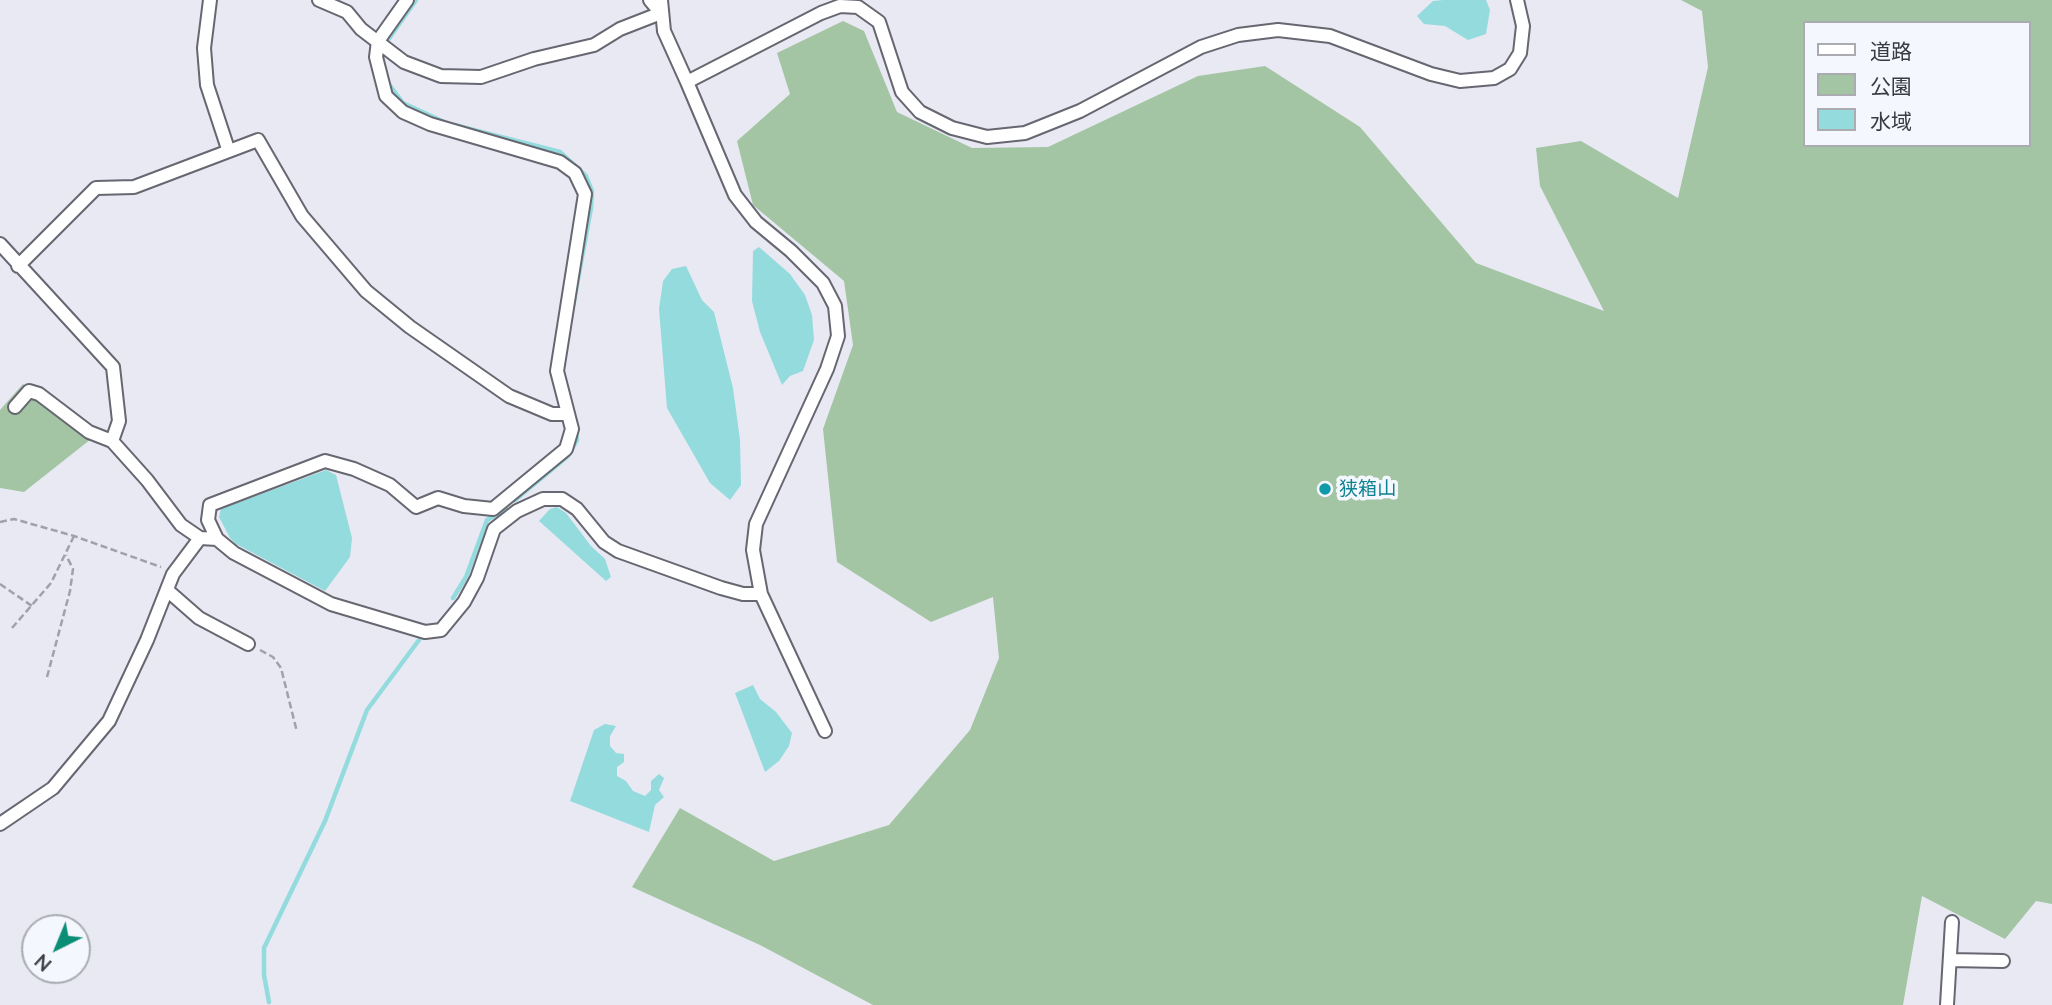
<!DOCTYPE html>
<html>
<head>
<meta charset="utf-8">
<style>
  body { margin:0 }
  #map { position:relative; width:2052px; height:1005px; overflow:hidden; background:#e8e9f3; font-family:Lato,"Noto Sans JP",sans-serif }
  canvas { display:block }
  .legend { position:absolute; left:1803px; top:21px; width:228px; height:126px; box-sizing:border-box; background:#f5f7ff; border:2px solid #aaacb2; margin:0; padding:9px 12px; list-style:none; font-size:21px; color:#3a3b3f }
  .legend li { display:flex; align-items:center; gap:14px; height:35px }
  .legend b { width:35px; border:2px solid #aaacb2 }
  .north { position:absolute; left:21px; top:914px; width:70px; height:70px; box-sizing:border-box; background:#f5f7ff; border:2px solid #aaacb2; border-radius:50%; rotate:223deg; font-size:19px; font-weight:700; line-height:28px; text-align:center; color:#3a3b3f }
  .north::after { content:''; display:block; margin:auto; width:24px; height:32px; background:#0b8e75; clip-path:polygon(50% 0,100% 100%,50% 72%,0 100%) }
</style>
</head>
<body>
<div id="map">
<canvas width="2052" height="1005"></canvas>
<ul class="legend">
<li><b style="height:9px;background:#fff"></b>道路</li>
<li><b style="height:19px;background:#a3c5a4"></b>公園</li>
<li><b style="height:19px;background:#94dbdd"></b>水域</li>
</ul>
<div class="north">N</div>
</div>
<script>
const ctx = document.querySelector('canvas').getContext('2d');
ctx.lineJoin = 'round';
function fillPath(path, color) { ctx.fillStyle = color; ctx.fill(path, 'evenodd'); }
const shape = rows => new Path2D(rows.map(r => 'M' + r).join(''));
function trace(path, color, width, dash) { ctx.strokeStyle = color; ctx.lineWidth = width; ctx.lineCap = dash ? 'butt' : 'round'; ctx.setLineDash(dash || []); ctx.stroke(path); }
function write(font, color, halo, rows, align = 'center') {
  ctx.font = font + ' Lato,"Noto Sans JP",sans-serif'; ctx.lineWidth = 7; ctx.setLineDash([]); ctx.textBaseline = 'middle'; ctx.strokeStyle = halo; ctx.fillStyle = color; for (const [text, x, y, turn = 0] of rows) {
    ctx.save(); ctx.translate(x, y); ctx.rotate((+turn || 0) * Math.PI / 180); ctx.textAlign = isNaN(turn) ? turn : align; if (halo) ctx.strokeText(text, 0, 0); ctx.fillText(text, 0, 0); ctx.restore();
  }
}
fillPath(shape([
  [1681,0,2052,0,2052,904,2036,901,2005,939,1922,896,1903,1005,873,1005,760,945,632,887,680,808,774,861,889,825,970,730,999,658,993,597,931,622,837,562,823,429,853,345,844,281,753,205,737,141,790,94,777,53,843,21,864,31,897,112,972,148,1048,147,1198,76,1265,66,1360,127,1476,263,1604,311,1540,186,1536,148,1581,141,1678,198,1708,67,1702,11],
  [1805,23,2029,23,2029,145,1805,145],
  [23,384,91,439,24,492,0,488,0,410]
]), '#a3c5a4');
fillPath(shape([
  [1443,0,1486,0,1490,10,1486,34,1468,40,1445,26,1424,24,1417,16,1433,1],
  [759,247,790,274,805,295,812,315,814,340,803,371,790,376,782,385,760,332,752,301,753,251],
  [686,266,702,300,714,312,733,388,740,440,741,485,730,500,710,483,667,408,659,309,663,281,672,269],
  [326,470,336,475,352,538,350,557,325,591,236,544,230,538,219,517,221,509],
  [557,507,566,513,591,546,605,559,611,577,606,581,539,521,550,509],
  [753,685,760,699,776,712,792,733,789,746,779,761,765,772,735,693],
  [605,724,616,726,610,736,610,746,616,753,624,754,624,762,617,767,617,776,626,781,633,791,645,796,651,790,651,781,659,774,664,778,659,790,664,797,655,805,649,832,570,801,594,730]
]), '#94dbdd');
trace(shape([
  [388,40,416,0],
  [388,83,403,103,442,121],
  [454,125,560,152,586,176,592,191,591,208,573,306],
  [515,500,568,456,577,440,576,431],
  [453,598,466,577,487,520,506,509],
  [269,1002,264,975,264,948,325,821,367,710,419,640]
]), '#94dbdd', 4.5);
const minor = shape([
  [210,0,204,48,207,85,228,149],
  [319,0,347,12,361,29,404,62,441,76,481,77,534,59,594,45,620,29,661,13,650,0],
  [661,0,664,31,687,82,821,13,840,6,858,7,879,22,902,92,920,112,952,128,987,137,1025,133,1080,111,1201,47,1238,35,1278,30,1330,36,1431,74,1460,81,1494,78,1510,69,1520,53,1523,26,1517,0],
  [687,82,735,195,756,222,791,251,823,283,835,306,838,336,827,369,756,524,753,550,761,594,825,731],
  [0,244,113,367,119,421,112,441,147,480,181,525,200,538,217,539,234,553,331,604,425,632,441,630,464,602,477,578,494,529,517,511,543,499,562,499,577,509,604,542,618,551,721,588,743,594,761,594],
  [18,266,96,188,134,187,258,140,302,216,366,291,410,327,509,396,552,414,565,414],
  [15,407,29,391,39,394,89,432,112,441],
  [217,539,208,520,210,505,325,461,354,469,390,485,416,507,438,498,464,506,493,509,566,449,572,429,557,371,585,194,575,173,560,162,430,124,403,112,386,96,376,57,378,41,407,0],
  [167,590,199,618,248,644],
  [0,824,53,788,109,721,147,640,173,574,200,538],
  [1950,960,2003,961],
  [1947,1005,1952,922]
]);
trace(minor, '#666770', 16);
trace(shape([
  [0,522,14,519,74,536,161,567],
  [0,584,32,606],
  [12,628,51,583,74,536],
  [260,650,273,657,281,668,297,732],
  [47,677,70,591,73,569,66,555]
]), '#a0a1a9', 2.5, [7, 3.5]);
trace(minor, '#fff', 12);
for (const [x, y, r, color] of [
  [1325,489,7,"#0f9aa8"]
]) { const dot = new Path2D(); dot.arc(x, y, r, 0, 2 * Math.PI); ctx.fillStyle = color; ctx.fill(dot); trace(dot, '#f5f7ff', 2.5); }
write('19px', '#0d838f', '#f5f7ff', [
  ["狭箱山",1339,489]
], 'left');
</script>
</body>
</html>
